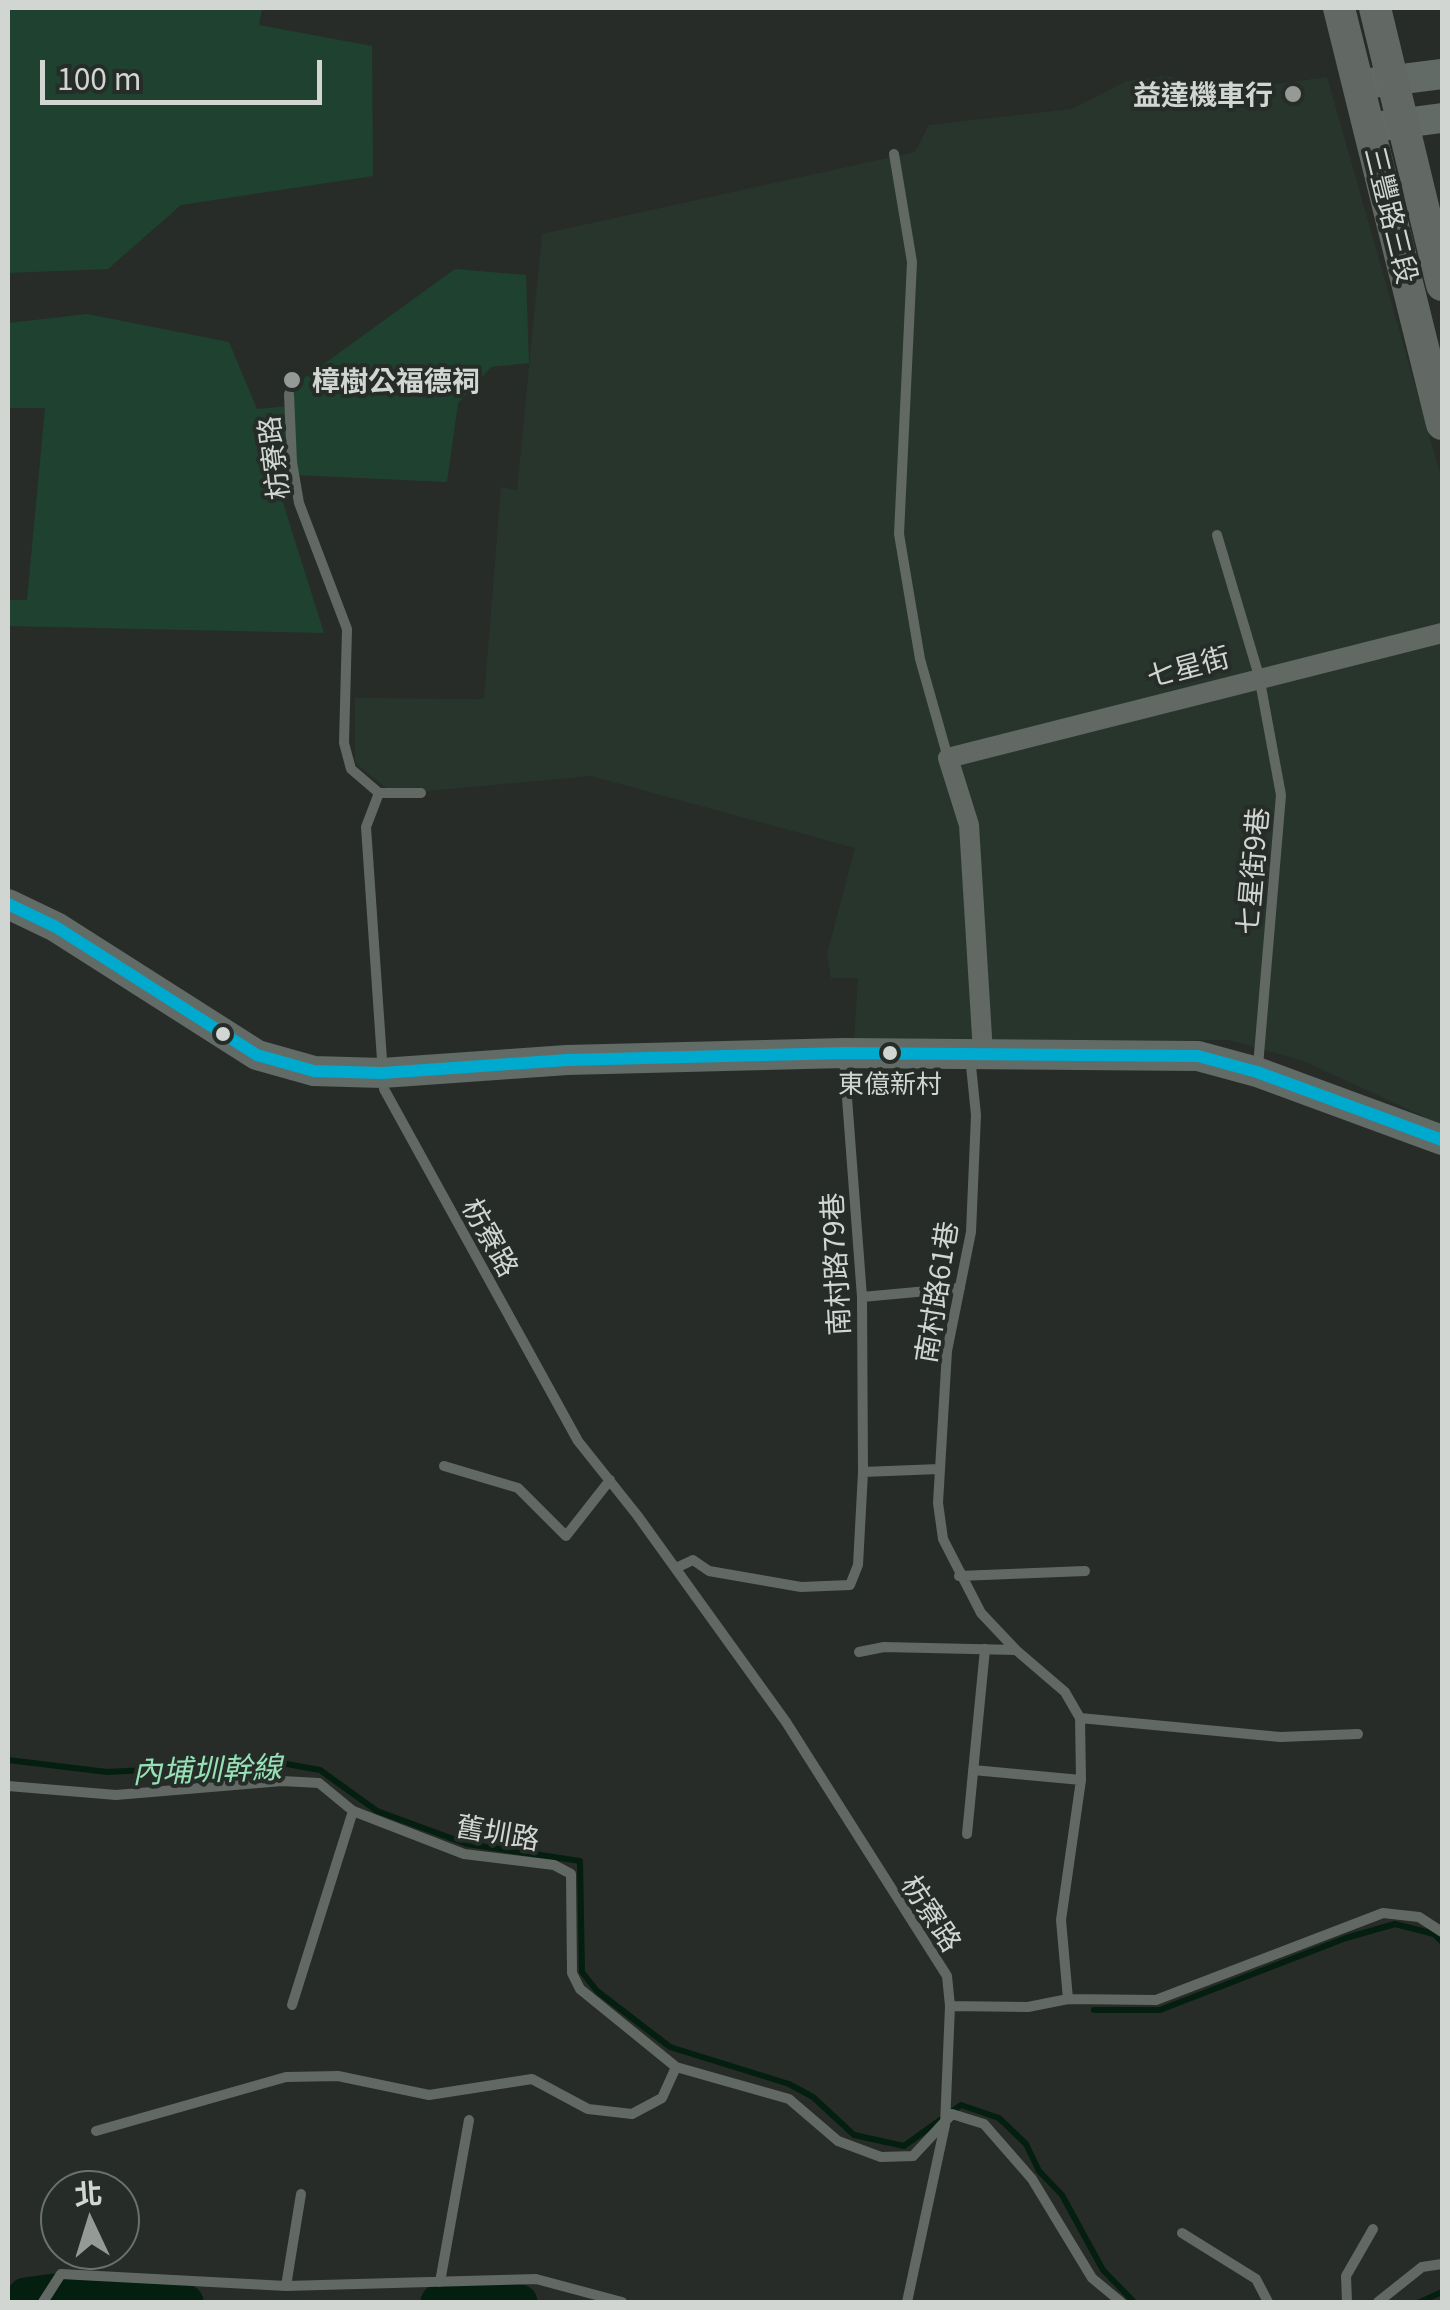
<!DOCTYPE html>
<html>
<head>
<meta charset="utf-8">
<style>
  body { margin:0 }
  #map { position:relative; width:1450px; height:2310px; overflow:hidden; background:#272c29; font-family:Georgia,"Noto Sans TC",serif }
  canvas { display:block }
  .frame { position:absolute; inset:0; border:10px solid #d1d6d2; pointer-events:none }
  .north { position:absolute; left:40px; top:2170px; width:100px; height:100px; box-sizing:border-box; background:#262d29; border:2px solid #6a716d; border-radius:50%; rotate:356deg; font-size:28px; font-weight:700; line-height:40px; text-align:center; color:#d1d6d2 }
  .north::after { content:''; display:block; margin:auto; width:35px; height:45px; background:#969a97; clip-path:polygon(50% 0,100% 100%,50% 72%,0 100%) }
  .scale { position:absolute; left:40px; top:60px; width:282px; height:45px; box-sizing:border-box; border:5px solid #d1d6d2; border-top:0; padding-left:12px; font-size:30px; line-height:35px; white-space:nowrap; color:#d1d6d2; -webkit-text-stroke:8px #262d29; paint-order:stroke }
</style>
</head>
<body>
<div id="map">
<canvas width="1450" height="2310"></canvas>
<div class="frame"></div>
<div class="north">北</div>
<div class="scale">100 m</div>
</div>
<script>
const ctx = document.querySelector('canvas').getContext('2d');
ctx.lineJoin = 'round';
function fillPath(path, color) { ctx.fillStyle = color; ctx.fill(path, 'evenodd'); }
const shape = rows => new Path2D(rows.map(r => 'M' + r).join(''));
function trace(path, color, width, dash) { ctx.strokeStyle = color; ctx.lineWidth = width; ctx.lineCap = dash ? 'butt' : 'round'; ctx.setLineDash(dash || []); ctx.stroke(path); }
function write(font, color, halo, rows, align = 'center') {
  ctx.font = font + ' Georgia,"Noto Sans TC",serif'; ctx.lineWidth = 8; ctx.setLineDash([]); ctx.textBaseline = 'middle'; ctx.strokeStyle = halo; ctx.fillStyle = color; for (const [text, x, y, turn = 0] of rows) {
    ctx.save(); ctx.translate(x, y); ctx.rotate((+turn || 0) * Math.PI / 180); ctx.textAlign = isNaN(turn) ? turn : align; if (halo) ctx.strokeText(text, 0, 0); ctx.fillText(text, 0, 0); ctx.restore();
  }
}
fillPath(shape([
  [1165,76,1256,87,1327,77,1442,480,1442,1141,1423,1116,1301,1060,1229,1040,854,1043,858,978,831,978,827,954,855,848,591,776,394,794,355,763,355,698,484,699,501,487,517,490,542,234,915,152,929,125,1072,109,1127,81]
]), '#28352d');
fillPath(shape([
  [8,8,262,8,259,25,372,46,373,176,181,205,108,269,8,273],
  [455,269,526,275,529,363,491,367,458,403,447,482,274,474,324,633,8,626,8,600,27,600,45,408,8,408,8,323,87,314,229,342,257,409,289,406,292,387]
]), '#1e422f');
trace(shape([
  [8,1760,107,1772,281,1763,320,1770,377,1811,467,1844,580,1861,582,1972,597,1991,670,2047,789,2084,813,2097,854,2135,904,2146,961,2105,999,2118,1026,2144,1039,2171,1062,2195,1103,2270,1134,2302],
  [1094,2010,1160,2010,1346,1938,1395,1924,1434,1934,1442,1942],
  [1420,2302,1442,2292]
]), '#041f10', 6);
trace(shape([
  [21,2302,25,2295,54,2291,186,2302],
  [438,2302,487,2297,520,2302]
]), '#041f10', 35);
trace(shape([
  [894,154,912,262,899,534,920,659,948,758],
  [289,394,292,462,299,503,347,629,344,743,351,769,379,793,366,827,384,1089,578,1441,637,1515,786,1722,947,1976,950,2006,945,2125,907,2302],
  [1217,535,1259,676,1281,795,1258,1066],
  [379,793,421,793],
  [970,1056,976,1115,971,1232,947,1351,938,1503,943,1539,981,1613,1016,1650,1065,1692,1080,1718,1081,1780,1061,1920,1068,1999,1156,2000,1383,1913,1419,1917,1442,1932],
  [844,1058,862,1297,863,1472],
  [862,1297,960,1288],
  [444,1466,518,1488,566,1536,610,1480],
  [676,1568,693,1560,709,1571,801,1587,850,1585,858,1565,863,1472,939,1469],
  [959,1576,1085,1571],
  [859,1652,884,1647,1016,1650],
  [1080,1718,1280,1737,1358,1734],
  [973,1770,1081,1780],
  [8,1786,116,1795,282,1781,319,1783,353,1811,464,1854,554,1865,571,1874,572,1973,580,1989,676,2067,789,2099,838,2141,881,2157,913,2156,952,2114,984,2124,1032,2179,1092,2278,1121,2302],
  [967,1834,985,1649],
  [292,2005,353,1811],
  [950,2006,1028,2007,1068,1999],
  [96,2131,286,2077,338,2076,429,2095,532,2079,588,2109,632,2114,662,2098,676,2067],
  [1182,2233,1256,2279,1268,2302],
  [440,2282,469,2120],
  [286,2286,301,2194],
  [43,2302,61,2274,286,2286,536,2279,622,2302],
  [1347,2302,1346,2276,1373,2229],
  [1378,2302,1422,2267,1442,2264]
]), '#626864', 10);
trace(shape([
  [983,1053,969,825,948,758,1442,633]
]), '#626864', 20);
trace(shape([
  [1371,83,1442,74],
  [1381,126,1442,118],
  [8,904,56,927,257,1055,314,1071,382,1073,567,1060,844,1053,1198,1056,1257,1072,1442,1140]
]), '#636b66', 30);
trace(shape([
  [1339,8,1442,424],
  [1375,8,1442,285]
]), '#626964', 32);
trace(shape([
  [8,904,56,927,257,1055,314,1071,382,1073,567,1060,844,1053,1198,1056,1257,1072,1442,1140]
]), '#00a9ce', 12);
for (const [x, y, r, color] of [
  [1293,94,10,"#969a97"],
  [292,380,10,"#969a97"],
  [223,1034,9,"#d1d6d2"],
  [890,1053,9,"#d1d6d2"]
]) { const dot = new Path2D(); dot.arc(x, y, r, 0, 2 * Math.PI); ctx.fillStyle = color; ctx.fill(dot); trace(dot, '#262d29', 4); }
write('26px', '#d1d6d2', '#262d29', [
  ["東億新村",890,1083]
]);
write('bold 28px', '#d1d6d2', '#262d29', [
  ["益達機車行",1273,94],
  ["樟樹公福德祠",312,380,"left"]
], 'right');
write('28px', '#d1d6d2', '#262d29', [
  ["三豐路三段",1392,215,76],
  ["枋寮路",273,458,-97],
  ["七星街",1188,666,-15],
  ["七星街9巷",1252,871,-85],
  ["枋寮路",491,1237,61],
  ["南村路79巷",835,1264,-93],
  ["南村路61巷",936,1292,-81],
  ["舊圳路",498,1832,10],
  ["枋寮路",932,1913,57]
]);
write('italic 30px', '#96e1b5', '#262d29', [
  ["內埔圳幹線",207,1769,-2]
]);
</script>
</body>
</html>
